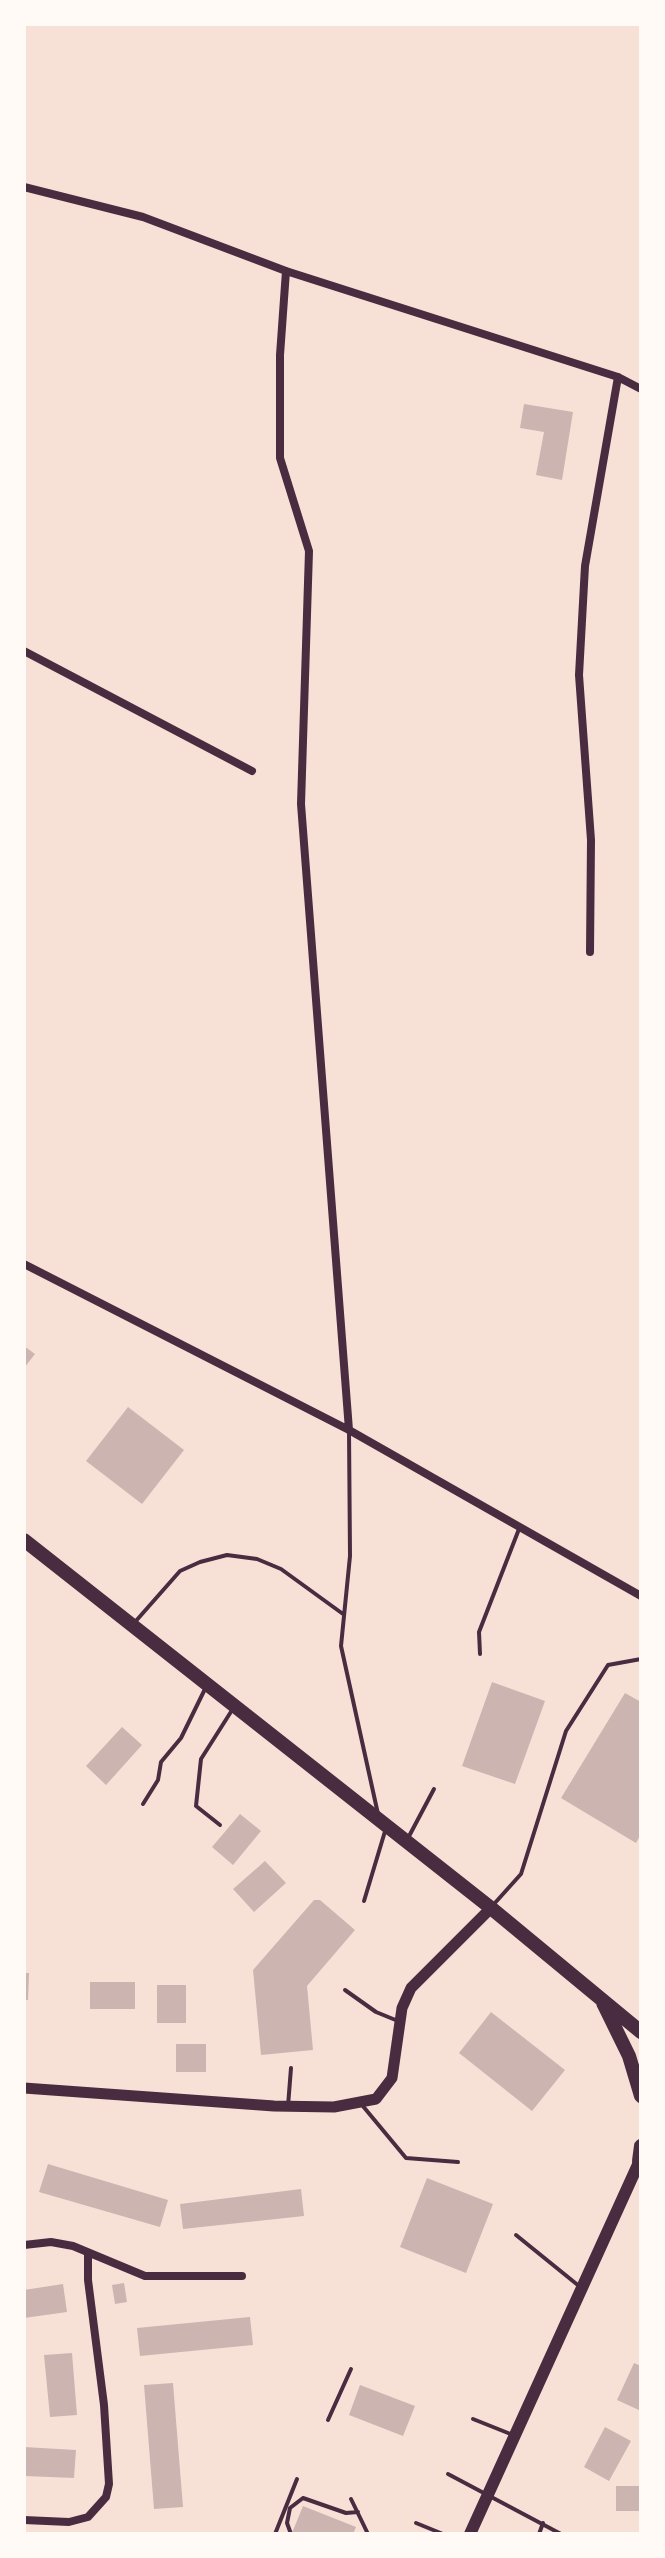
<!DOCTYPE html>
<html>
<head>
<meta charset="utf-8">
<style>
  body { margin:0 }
  #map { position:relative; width:665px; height:2558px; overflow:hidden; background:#f7e1d7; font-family:"Varela Round",sans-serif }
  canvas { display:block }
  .frame { position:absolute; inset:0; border:26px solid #fffaf5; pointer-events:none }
</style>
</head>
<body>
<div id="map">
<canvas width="665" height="2558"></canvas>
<div class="frame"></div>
</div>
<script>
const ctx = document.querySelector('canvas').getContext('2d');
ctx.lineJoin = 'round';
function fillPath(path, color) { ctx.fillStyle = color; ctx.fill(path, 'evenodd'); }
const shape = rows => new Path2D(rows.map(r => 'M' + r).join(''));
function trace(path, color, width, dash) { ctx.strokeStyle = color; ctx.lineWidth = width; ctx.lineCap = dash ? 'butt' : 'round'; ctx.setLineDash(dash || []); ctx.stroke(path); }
fillPath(shape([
  [524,404,573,412,562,480,536,475,544,432,520,428],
  [24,1346,35,1354,24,1368],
  [128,1407,184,1450,142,1504,86,1461],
  [492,1682,545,1701,515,1784,462,1766],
  [625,1693,641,1702,641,1834,636,1843,561,1798],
  [122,1727,142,1745,106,1785,86,1766],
  [240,1814,261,1831,233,1865,212,1847],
  [265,1861,286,1883,254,1912,233,1889],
  [314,1900,320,1900,355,1930,307,1986,313,2050,261,2055,253,1970],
  [24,1973,29,1973,28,2000,24,2000],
  [90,1982,135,1982,135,2009,90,2009],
  [157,1985,186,1985,186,2023,157,2023],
  [491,2012,565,2070,532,2111,459,2053],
  [176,2044,206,2044,206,2072,176,2072],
  [48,2164,168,2200,160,2227,39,2192],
  [427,2178,493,2204,466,2273,400,2247],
  [301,2189,304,2216,183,2229,180,2204],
  [124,2283,127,2302,115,2304,112,2285],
  [63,2284,67,2312,24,2318,24,2290],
  [250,2317,253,2345,140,2356,137,2328],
  [72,2353,77,2415,50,2417,44,2355],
  [634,2363,641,2366,641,2411,617,2400],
  [173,2383,183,2507,154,2509,144,2385],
  [360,2385,415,2406,403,2436,349,2415],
  [605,2427,631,2441,609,2481,584,2467],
  [24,2447,76,2450,74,2478,24,2476],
  [616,2486,641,2486,641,2511,616,2511],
  [303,2506,356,2527,353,2534,292,2533]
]), '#ccb4b1');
trace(shape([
  [349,1431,350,1556,341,1646,378,1814],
  [135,1622,180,1571,200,1562,227,1555,257,1559,281,1569,343,1614],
  [480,1654,479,1632,519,1529],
  [143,1804,158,1780,161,1762,181,1738,205,1689],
  [220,1825,196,1806,201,1759,234,1707],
  [407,1840,434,1789],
  [364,1901,386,1828],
  [494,1904,521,1874,566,1731,608,1665,641,1659],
  [345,1990,376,2012,398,2021],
  [362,2105,406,2158,458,2162],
  [288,2106,291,2068],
  [516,2235,579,2286],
  [473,2419,513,2435],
  [328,2420,351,2369],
  [448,2474,561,2534],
  [351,2499,368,2534],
  [416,2523,443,2534],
  [275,2534,297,2479],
  [291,2534,287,2523,290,2508,303,2498,346,2513,358,2512],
  [539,2534,543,2523]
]), '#4a2c40', 4);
trace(shape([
  [24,187,143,217,286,271,618,377,641,389],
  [286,271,280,355,280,458,309,551,301,804,349,1430],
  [24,651,252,771],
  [590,952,591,840,579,675,585,566,618,377],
  [24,1264,349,1430,641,1596],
  [24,2245,51,2242,73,2246,145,2276,242,2276],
  [24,2520,69,2522,88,2517,106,2497,109,2484,104,2405,88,2280,88,2253]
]), '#4a2c40', 8);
trace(shape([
  [24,2088,274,2106,334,2107,376,2099,392,2078,402,2008,411,1988,491,1908]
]), '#4a2c40', 11);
trace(shape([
  [470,2534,641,2158]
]), '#4a2c40', 12);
trace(shape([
  [24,1540,491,1908,641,2032],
  [603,2003,629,2056,641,2096],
  [639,2161,641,2146]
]), '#4a2c40', 14);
</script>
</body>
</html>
